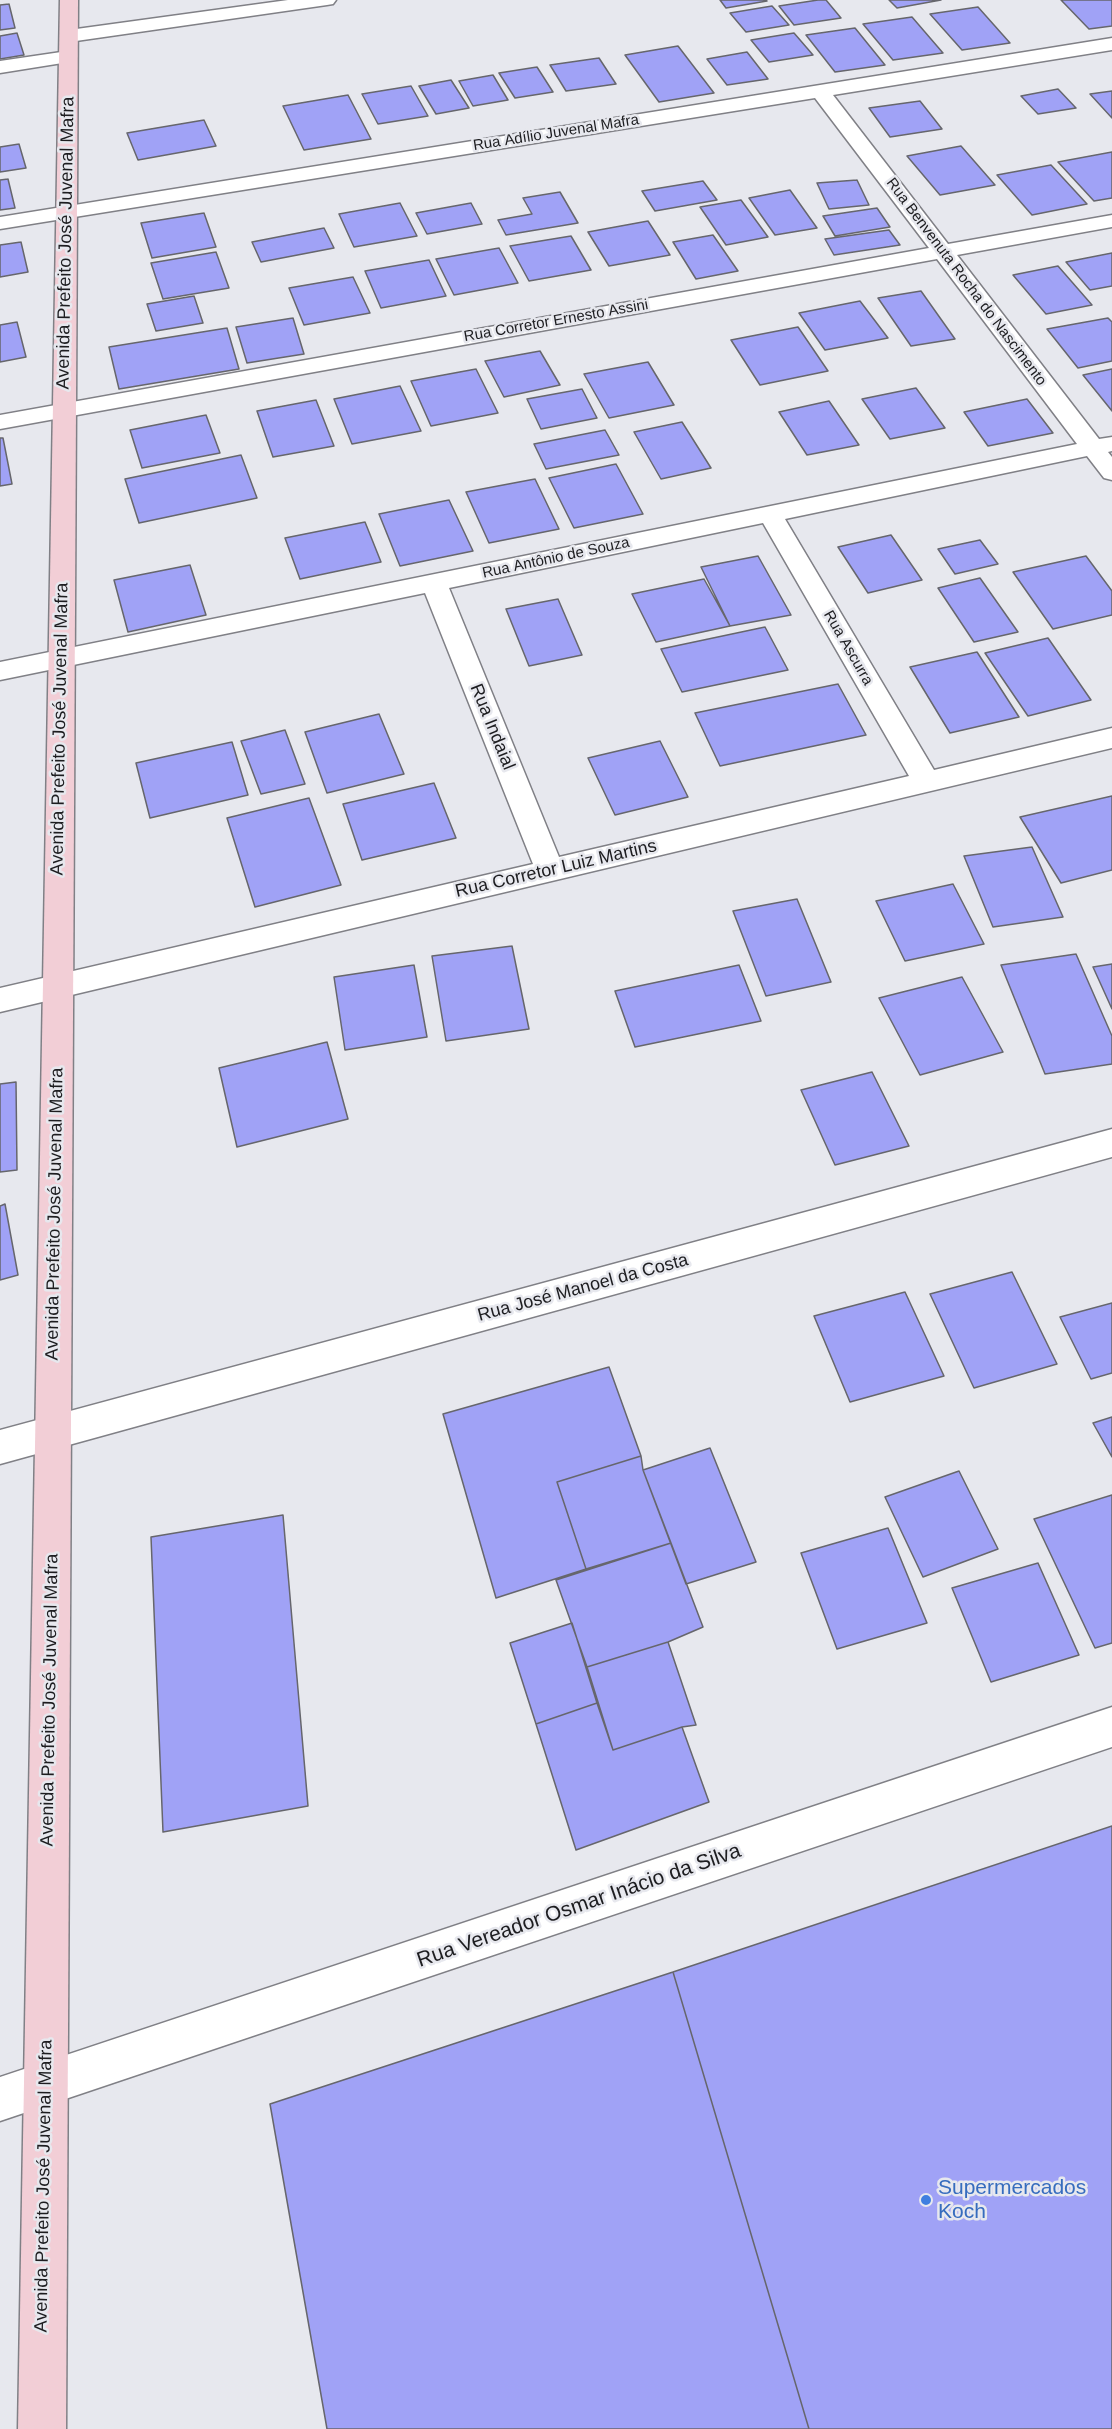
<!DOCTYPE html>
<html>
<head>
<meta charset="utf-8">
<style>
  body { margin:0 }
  canvas { display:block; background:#e7e8ee }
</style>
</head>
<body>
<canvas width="1112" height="2429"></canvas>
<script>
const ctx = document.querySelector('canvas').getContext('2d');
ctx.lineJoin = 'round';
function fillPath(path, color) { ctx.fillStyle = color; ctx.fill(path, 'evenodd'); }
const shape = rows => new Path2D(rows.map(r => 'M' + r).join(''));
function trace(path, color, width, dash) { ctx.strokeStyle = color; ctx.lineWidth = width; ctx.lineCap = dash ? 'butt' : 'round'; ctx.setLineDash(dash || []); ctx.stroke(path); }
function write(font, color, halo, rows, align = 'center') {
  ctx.font = font + ' Arial,sans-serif'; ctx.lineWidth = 5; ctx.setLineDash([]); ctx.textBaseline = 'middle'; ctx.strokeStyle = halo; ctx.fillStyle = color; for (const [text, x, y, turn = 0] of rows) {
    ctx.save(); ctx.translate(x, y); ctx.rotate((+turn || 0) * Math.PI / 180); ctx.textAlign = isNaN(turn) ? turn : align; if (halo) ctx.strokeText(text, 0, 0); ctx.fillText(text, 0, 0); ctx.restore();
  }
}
const building = shape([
  [720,0,766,0,767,1,726,8,720,0],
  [818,0,826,0,841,18,794,25,779,6,818,0],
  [889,0,941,0,897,8,889,0],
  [1061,0,1112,0,1112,26,1089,29,1061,0],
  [9,4,15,28,0,30,0,5,9,4],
  [772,6,789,25,746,32,730,13,772,6],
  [978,7,1010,43,962,50,930,14,978,7],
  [912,17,943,53,893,60,863,24,912,17],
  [855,28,885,65,835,72,806,35,855,28],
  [17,33,24,55,0,59,0,36,17,33],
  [794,33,813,55,769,62,751,40,794,33],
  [678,46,714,93,659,102,625,55,678,46],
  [747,52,768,79,727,85,707,59,747,52],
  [599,58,616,84,566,91,550,65,599,58],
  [537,67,553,92,515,98,499,73,537,67],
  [493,75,508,100,473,106,459,81,493,75],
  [451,80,469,108,436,114,419,86,451,80],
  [411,86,428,116,378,124,362,94,411,86],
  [1058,89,1076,108,1038,114,1021,96,1058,89],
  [1112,91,1112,118,1090,94,1112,91],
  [348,95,371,139,304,150,283,106,348,95],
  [920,101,942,129,890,137,869,108,920,101],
  [204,120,216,146,138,160,127,133,204,120],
  [19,144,26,168,0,172,0,147,19,144],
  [961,146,995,185,940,195,907,156,961,146],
  [1112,152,1112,198,1094,201,1058,162,1112,152],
  [1051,165,1087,204,1032,215,997,175,1051,165],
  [8,179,15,208,0,210,0,180,8,179],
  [857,180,869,205,829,209,817,183,857,180],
  [703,181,717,200,655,211,642,191,703,181],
  [790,190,817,228,775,235,749,198,790,190],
  [560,192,578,223,506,235,498,220,532,214,523,198,560,192],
  [741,200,768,237,726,245,700,207,741,200],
  [400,203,417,236,354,247,339,214,400,203],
  [471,203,482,224,427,234,416,213,471,203],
  [877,208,890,227,835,236,823,216,877,208],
  [204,213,216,247,152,258,141,223,204,213],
  [648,221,670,255,609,266,588,232,648,221],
  [324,228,334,248,261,262,252,242,324,228],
  [889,230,900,245,834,255,825,239,889,230],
  [713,235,738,271,696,279,673,242,713,235],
  [571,236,591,270,529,281,510,246,571,236],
  [21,242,28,272,0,277,0,245,21,242],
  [499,248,518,283,454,295,436,259,499,248],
  [216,252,229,288,163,299,151,263,216,252],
  [1112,253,1112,286,1090,290,1066,262,1112,253],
  [429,260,446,296,381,308,365,271,429,260],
  [1058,266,1092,305,1046,314,1013,275,1058,266],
  [353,277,370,313,304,325,289,288,353,277],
  [921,291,955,339,911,346,878,298,921,291],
  [194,296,203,323,156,331,147,304,194,296],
  [860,301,888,338,825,350,799,313,860,301],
  [293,318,304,354,247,363,236,327,293,318],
  [1108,318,1112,322,1112,361,1078,368,1047,329,1108,318],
  [17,322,26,357,0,362,0,325,17,322],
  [798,327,828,371,760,385,731,340,798,327],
  [227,328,239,369,119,389,109,347,227,328],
  [540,351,560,385,504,397,485,361,540,351],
  [648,362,674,405,609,418,584,374,648,362],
  [476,369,498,413,431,426,411,381,476,369],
  [1112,369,1112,411,1083,375,1112,369],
  [400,386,421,431,352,444,334,399,400,386],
  [916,388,945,428,890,439,862,399,916,388],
  [582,389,597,418,541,429,527,399,582,389],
  [1027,399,1053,433,988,446,964,412,1027,399],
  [316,400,334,446,273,457,257,411,316,400],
  [829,401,859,445,807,455,779,412,829,401],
  [206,415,220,453,142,468,130,430,206,415],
  [682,422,711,468,661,479,634,432,682,422],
  [605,430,619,455,546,469,534,444,605,430],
  [0,438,3,438,12,484,0,486,0,438],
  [241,455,257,498,139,523,125,479,241,455],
  [616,464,643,514,574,528,549,478,616,464],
  [535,479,559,529,489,543,466,492,535,479],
  [449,500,473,551,400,566,379,514,449,500],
  [365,522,381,562,300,579,285,538,365,522],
  [891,535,922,580,868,593,838,547,891,535],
  [980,540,998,564,955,574,938,549,980,540],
  [758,556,791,615,730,626,701,567,758,556],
  [1086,556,1112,591,1112,615,1053,629,1013,572,1086,556],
  [190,565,206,615,128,632,114,580,190,565],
  [980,578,1018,632,974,642,938,588,980,578],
  [704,579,730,626,656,642,632,594,704,579],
  [558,599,582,655,529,666,506,609,558,599],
  [765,627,788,670,682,692,661,649,765,627],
  [1048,638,1091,700,1028,716,985,653,1048,638],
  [977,652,1019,717,950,733,910,667,977,652],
  [838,684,866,735,720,766,695,713,838,684],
  [379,714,404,774,327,793,305,732,379,714],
  [285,730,305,784,261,794,241,741,285,730],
  [660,741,688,797,615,815,588,758,660,741],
  [232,742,248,795,150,818,136,763,232,742],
  [434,783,456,838,362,860,343,804,434,783],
  [1112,796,1112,870,1061,883,1020,817,1112,796],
  [309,798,341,885,255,907,227,818,309,798],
  [1032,847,1063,917,993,927,964,856,1032,847],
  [953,884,984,944,905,961,876,901,953,884],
  [797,899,831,982,766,996,733,911,797,899],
  [512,946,529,1029,446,1041,432,956,512,946],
  [1076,954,1112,1036,1112,1064,1045,1074,1001,965,1076,954],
  [1112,964,1112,1009,1093,967,1112,964],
  [414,965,427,1037,345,1050,334,977,414,965],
  [739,965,761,1021,635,1047,615,991,739,965],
  [962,977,1003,1052,920,1075,879,998,962,977],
  [327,1042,348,1119,237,1147,219,1068,327,1042],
  [872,1072,909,1146,835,1165,801,1090,872,1072],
  [16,1082,17,1170,0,1172,0,1084,16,1082],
  [5,1204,18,1275,0,1280,0,1206,5,1204],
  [1012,1272,1057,1364,974,1388,930,1294,1012,1272],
  [905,1292,944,1376,850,1402,814,1316,905,1292],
  [1112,1303,1112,1373,1091,1379,1060,1317,1112,1303],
  [609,1367,641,1456,557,1482,586,1569,496,1598,443,1414,609,1367],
  [1112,1417,1112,1457,1093,1423,1112,1417],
  [710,1448,756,1562,686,1584,643,1470,710,1448],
  [641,1456,643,1470,671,1543,586,1569,557,1482,641,1456],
  [959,1471,998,1549,923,1577,885,1497,959,1471],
  [1112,1495,1112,1643,1095,1648,1034,1519,1112,1495],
  [283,1515,308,1806,163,1832,151,1537,283,1515],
  [888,1528,927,1623,837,1649,801,1553,888,1528],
  [671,1543,703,1627,668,1642,587,1667,556,1580,671,1543],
  [1038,1563,1079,1655,991,1682,952,1588,1038,1563],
  [572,1623,597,1703,536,1724,510,1643,572,1623],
  [668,1642,696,1725,682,1727,613,1750,587,1667,668,1642],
  [597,1703,613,1750,682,1727,709,1802,576,1850,536,1724,597,1703],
  [1112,1826,1112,2429,809,2429,673,1972,1112,1826],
  [673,1972,809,2429,327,2429,270,2104,673,1972]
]);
fillPath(building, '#a0a2f6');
trace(building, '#66666c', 1.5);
const street = shape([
  [288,0,336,0,333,4,327,5,69,42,62,40,60,36,62,32,69,30,288,0],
  [1112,38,1112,50,833,95,948,244,1112,215,1112,227,957,255,1099,439,1112,437,1112,451,1108,452,1112,457,1112,480,1104,478,1087,456,785,519,934,770,1112,728,1112,748,0,1012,0,988,533,864,425,593,0,680,0,662,1077,444,937,259,0,429,0,415,929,248,815,98,0,229,0,217,1112,38],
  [763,523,909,776,559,857,449,588,763,523],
  [68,51,75,53,77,57,75,61,0,73,0,61,68,51],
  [1112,1129,1112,1157,0,1464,0,1430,1112,1129],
  [1112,1707,1112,1747,0,2121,0,2077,1112,1707]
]);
const secondary = shape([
  [60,0,78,0,66,2429,18,2429,60,0]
]);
trace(street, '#808086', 3);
trace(secondary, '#808086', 3);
fillPath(street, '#fff');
fillPath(secondary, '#f2ced6');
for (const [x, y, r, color] of [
  [926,2200,6,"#3f7fe0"]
]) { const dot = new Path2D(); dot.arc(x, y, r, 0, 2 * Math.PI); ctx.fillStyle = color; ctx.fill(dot); trace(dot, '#e7e8ee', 2); }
write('15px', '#1d1d20', '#e7e8ee', [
  ["Rua Adílio Juvenal Mafra",556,133,-9],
  ["Rua Benvenuta Rocha do Nascimento",966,282,53],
  ["Rua Corretor Ernesto Assini",556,321,-10],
  ["Rua Antônio de Souza",556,558,-12],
  ["Rua Ascurra",848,648,60]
]);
write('18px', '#1d1d20', '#e7e8ee', [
  ["Avenida Prefeito José Juvenal Mafra",66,243,-89],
  ["Rua Indaial",492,727,68],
  ["Avenida Prefeito José Juvenal Mafra",60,729,-89],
  ["Rua Corretor Luiz Martins",556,869,-13],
  ["Avenida Prefeito José Juvenal Mafra",55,1214,-89],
  ["Rua José Manoel da Costa",583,1288,-15],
  ["Avenida Prefeito José Juvenal Mafra",50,1700,-89],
  ["Avenida Prefeito José Juvenal Mafra",44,2186,-89]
]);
write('21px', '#1d1d20', '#e7e8ee', [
  ["Rua Vereador Osmar Inácio da Silva",579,1906,-19]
]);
write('21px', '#366cbe', '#e7e8ee', [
  ["Supermercados",938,2188],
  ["Koch",938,2212]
], 'left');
</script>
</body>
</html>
